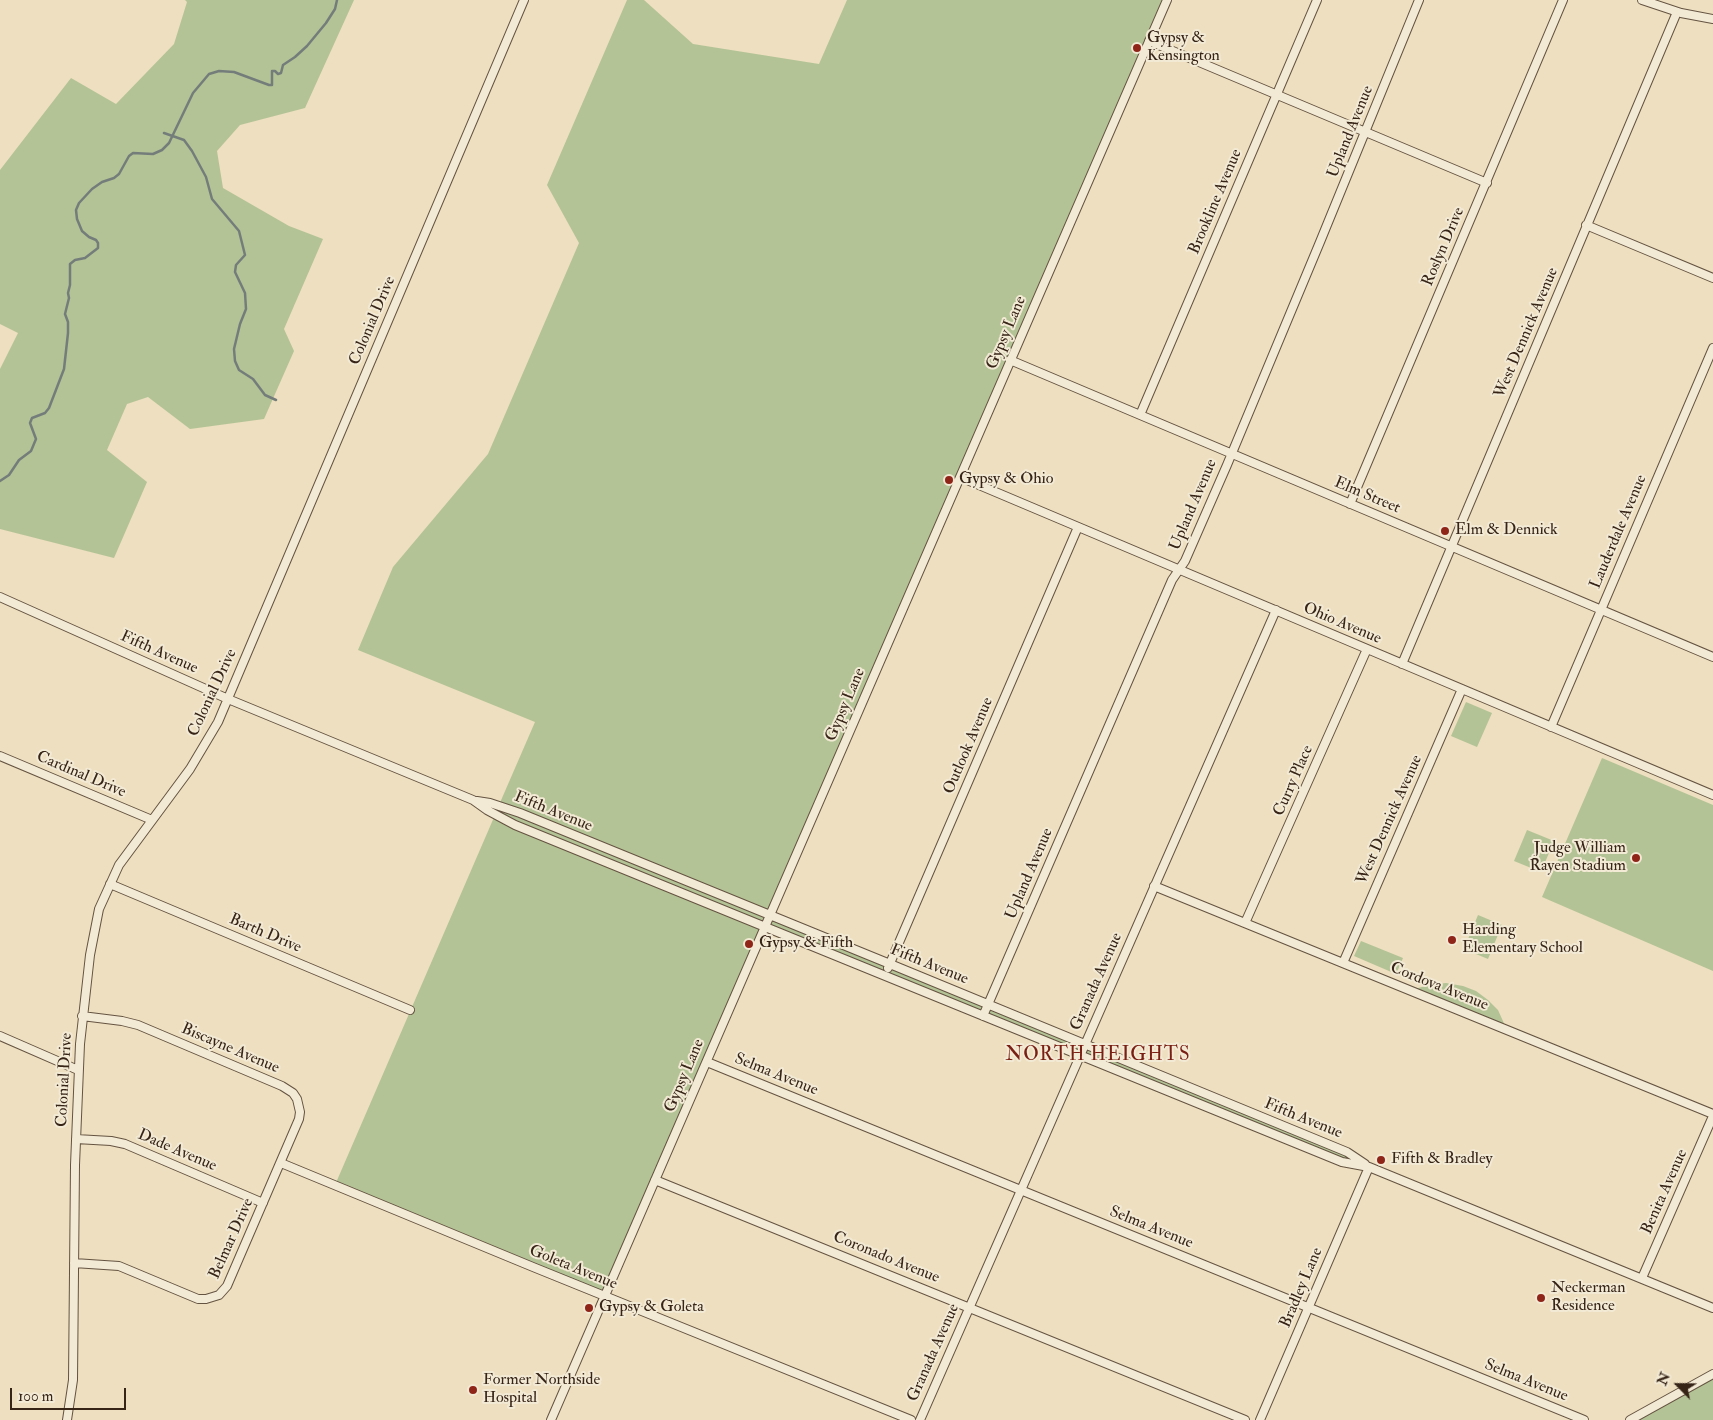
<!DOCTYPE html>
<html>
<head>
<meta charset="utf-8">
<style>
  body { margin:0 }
  #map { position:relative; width:1713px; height:1420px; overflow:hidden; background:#eddfbf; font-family:"IM FELL Double Pica",serif }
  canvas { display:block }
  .north { position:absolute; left:1653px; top:1360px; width:50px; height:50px; -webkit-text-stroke:4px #f3ead5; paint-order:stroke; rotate:293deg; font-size:14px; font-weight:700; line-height:20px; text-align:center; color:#362417 }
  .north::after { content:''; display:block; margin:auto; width:18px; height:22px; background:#362417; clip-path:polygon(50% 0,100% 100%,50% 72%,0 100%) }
  .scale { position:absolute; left:10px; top:1388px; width:116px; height:22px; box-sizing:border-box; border:2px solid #362417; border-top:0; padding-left:6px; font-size:15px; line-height:18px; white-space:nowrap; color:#362417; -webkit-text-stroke:4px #f3ead5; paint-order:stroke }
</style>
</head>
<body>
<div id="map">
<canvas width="1713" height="1420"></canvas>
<div class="north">N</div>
<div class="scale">100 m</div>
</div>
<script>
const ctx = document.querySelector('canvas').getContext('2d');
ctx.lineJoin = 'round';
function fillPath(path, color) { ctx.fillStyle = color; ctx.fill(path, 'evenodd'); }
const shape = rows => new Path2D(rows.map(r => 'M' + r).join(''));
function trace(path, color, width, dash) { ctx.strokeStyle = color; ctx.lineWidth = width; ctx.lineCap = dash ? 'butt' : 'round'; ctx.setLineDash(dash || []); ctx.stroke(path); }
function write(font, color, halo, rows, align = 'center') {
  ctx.font = font + ' "IM FELL Double Pica",serif'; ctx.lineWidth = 4; ctx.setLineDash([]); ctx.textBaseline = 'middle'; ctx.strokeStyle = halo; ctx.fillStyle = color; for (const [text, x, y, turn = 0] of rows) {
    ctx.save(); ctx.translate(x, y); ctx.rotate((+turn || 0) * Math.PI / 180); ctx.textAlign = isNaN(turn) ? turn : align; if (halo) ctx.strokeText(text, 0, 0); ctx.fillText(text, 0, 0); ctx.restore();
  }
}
fillPath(shape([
  [185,0,354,0,305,108,240,125,217,151,223,188,289,226,323,239,284,329,294,351,264,419,190,429,148,397,127,404,107,450,147,482,114,558,0,529,0,369,18,333,0,324,0,170,71,78,116,104,174,44,187,2],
  [627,0,644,0,693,44,819,64,847,0,1167,0,770,916,1347,1152,1369,1167,1342,1162,765,928,605,1296,335,1185,495,815,473,800,499,805,535,722,358,650,393,567,488,454,579,243,547,185],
  [1466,702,1492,713,1477,747,1451,736],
  [1602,758,1713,805,1713,971,1542,897],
  [1527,830,1554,841,1541,872,1514,861],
  [1478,915,1502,925,1488,959,1464,949],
  [1361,941,1403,958,1396,974,1354,956],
  [1446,983,1463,986,1476,991,1488,1000,1498,1010,1507,1030,1411,990,1429,985],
  [1713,1374,1713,1420,1630,1420]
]), '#b3c396');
trace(shape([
  [164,133,184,140,192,151,206,177,212,199,239,231,245,255,236,265,235,272,245,293,246,309,240,324,234,349,235,361,239,370,253,379,265,395,276,400],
  [0,481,9,475,19,460,31,451,36,439,30,423,32,418,45,413,49,408,64,369,68,333,68,322,65,314,69,298,68,293,70,285,70,264,75,260,85,258,98,248,98,243,96,240,89,237,82,231,77,219,76,210,79,203,92,189,102,182,114,178,119,174,129,156,133,153,153,154,162,150,169,143,193,93,209,74,219,71,234,72,269,85,272,85,272,71,275,71,278,74,281,73,283,65,295,57,307,46,326,23,335,9,337,0]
]), '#757d7b', 2.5);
const minor = shape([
  [1642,0,1681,13,1713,19],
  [1149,41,1487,183],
  [1586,225,1713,278],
  [1010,360,1713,657],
  [1140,415,1317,0],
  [960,477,1713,795],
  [1350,504,1563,0],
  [0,597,228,699,473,800,487,810,515,825,1342,1162,1369,1167,1713,1308],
  [1402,664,1677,12],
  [1551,727,1713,348],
  [0,756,152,820],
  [477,801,490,803,520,813,890,964,1347,1152,1365,1164],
  [110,884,410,1010],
  [1154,886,1713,1114],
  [1245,923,1367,649],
  [1343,963,1462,689],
  [888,968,1078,527],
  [983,1016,1172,580,1185,561,1227,465,1320,242,1419,0],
  [0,1036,78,1070],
  [707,1062,1584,1420],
  [76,1139,111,1141,125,1144,263,1203],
  [281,1163,533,1267,911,1420],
  [655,1180,1245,1420],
  [74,1263,119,1266,198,1299,206,1299,219,1295,227,1286,299,1119,300,1112,297,1099,293,1093,282,1086,138,1025,122,1021,82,1016],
  [1642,1278,1713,1116],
  [67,1420,73,1380,75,1165,80,1044,90,955,99,909,119,865,190,769,218,722,524,0],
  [551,1420,1167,0],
  [920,1420,1276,610],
  [1260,1420,1369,1167],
  [1630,1420,1713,1374]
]);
trace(minor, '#645341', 10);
trace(minor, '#f3ead5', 8);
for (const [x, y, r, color] of [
  [1137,48,5,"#8f2418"],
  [949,480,5,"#8f2418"],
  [1445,531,5,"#8f2418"],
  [1636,858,5,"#8f2418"],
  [1452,940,5,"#8f2418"],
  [749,944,5,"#8f2418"],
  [1381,1160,5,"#8f2418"],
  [1541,1298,5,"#8f2418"],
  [589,1308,5,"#8f2418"],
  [473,1390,5,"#8f2418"]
]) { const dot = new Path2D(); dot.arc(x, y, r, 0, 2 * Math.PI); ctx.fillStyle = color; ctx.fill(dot); trace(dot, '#f3ead5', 2); }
write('16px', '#362417', '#f3ead5', [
  ["Gypsy &",1147,39],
  ["Kensington",1147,57],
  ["Gypsy & Ohio",959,480],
  ["Elm & Dennick",1455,531],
  ["Judge William",1626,849,"right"],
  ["Rayen Stadium",1626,867,"right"],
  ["Harding",1462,931],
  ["Elementary School",1462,949],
  ["Gypsy & Fifth",759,944],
  ["Fifth & Bradley",1391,1160],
  ["Neckerman",1551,1289],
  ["Residence",1551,1307],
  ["Gypsy & Goleta",599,1308],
  ["Former Northside",483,1381],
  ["Hospital",483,1399]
], 'left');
write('16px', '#362417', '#f3ead5', [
  ["Upland Avenue",1351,132,-68],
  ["Brookline Avenue",1216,202,-67],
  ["Roslyn Drive",1444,247,-67],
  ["Colonial Drive",373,321,-67],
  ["Gypsy Lane",1007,333,-67],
  ["West Dennick Avenue",1527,333,-67],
  ["Elm Street",1367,496,23],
  ["Upland Avenue",1194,505,-67],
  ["Lauderdale Avenue",1619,532,-67],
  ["Ohio Avenue",1342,624,23],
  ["Fifth Avenue",159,653,24],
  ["Colonial Drive",213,693,-65],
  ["Gypsy Lane",846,705,-67],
  ["Outlook Avenue",969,746,-67],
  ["Cardinal Drive",81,775,23],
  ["Curry Place",1294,781,-66],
  ["Fifth Avenue",553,812,22],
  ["West Dennick Avenue",1390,820,-66],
  ["Upland Avenue",1030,874,-67],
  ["Barth Drive",265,934,23],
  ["Fifth Avenue",929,965,22],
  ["Granada Avenue",1097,982,-66],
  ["Cordova Avenue",1439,987,22],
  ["Biscayne Avenue",230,1049,23],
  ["Selma Avenue",776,1075,22],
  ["Gypsy Lane",685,1076,-67],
  ["Colonial Drive",65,1080,-87],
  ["Fifth Avenue",1303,1119,22],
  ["Dade Avenue",177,1151,23],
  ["Benita Avenue",1665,1192,-66],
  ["Selma Avenue",1151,1228,22],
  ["Belmar Drive",232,1239,-66],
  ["Coronado Avenue",886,1258,22],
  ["Goleta Avenue",573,1268,22],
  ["Bradley Lane",1302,1288,-67],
  ["Granada Avenue",934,1353,-66],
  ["Selma Avenue",1526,1381,22]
]);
ctx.letterSpacing = '1px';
write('19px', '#7a1f14', '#f3ead5', [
  ["NORTH HEIGHTS",1098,1056]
]);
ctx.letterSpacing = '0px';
</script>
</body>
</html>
